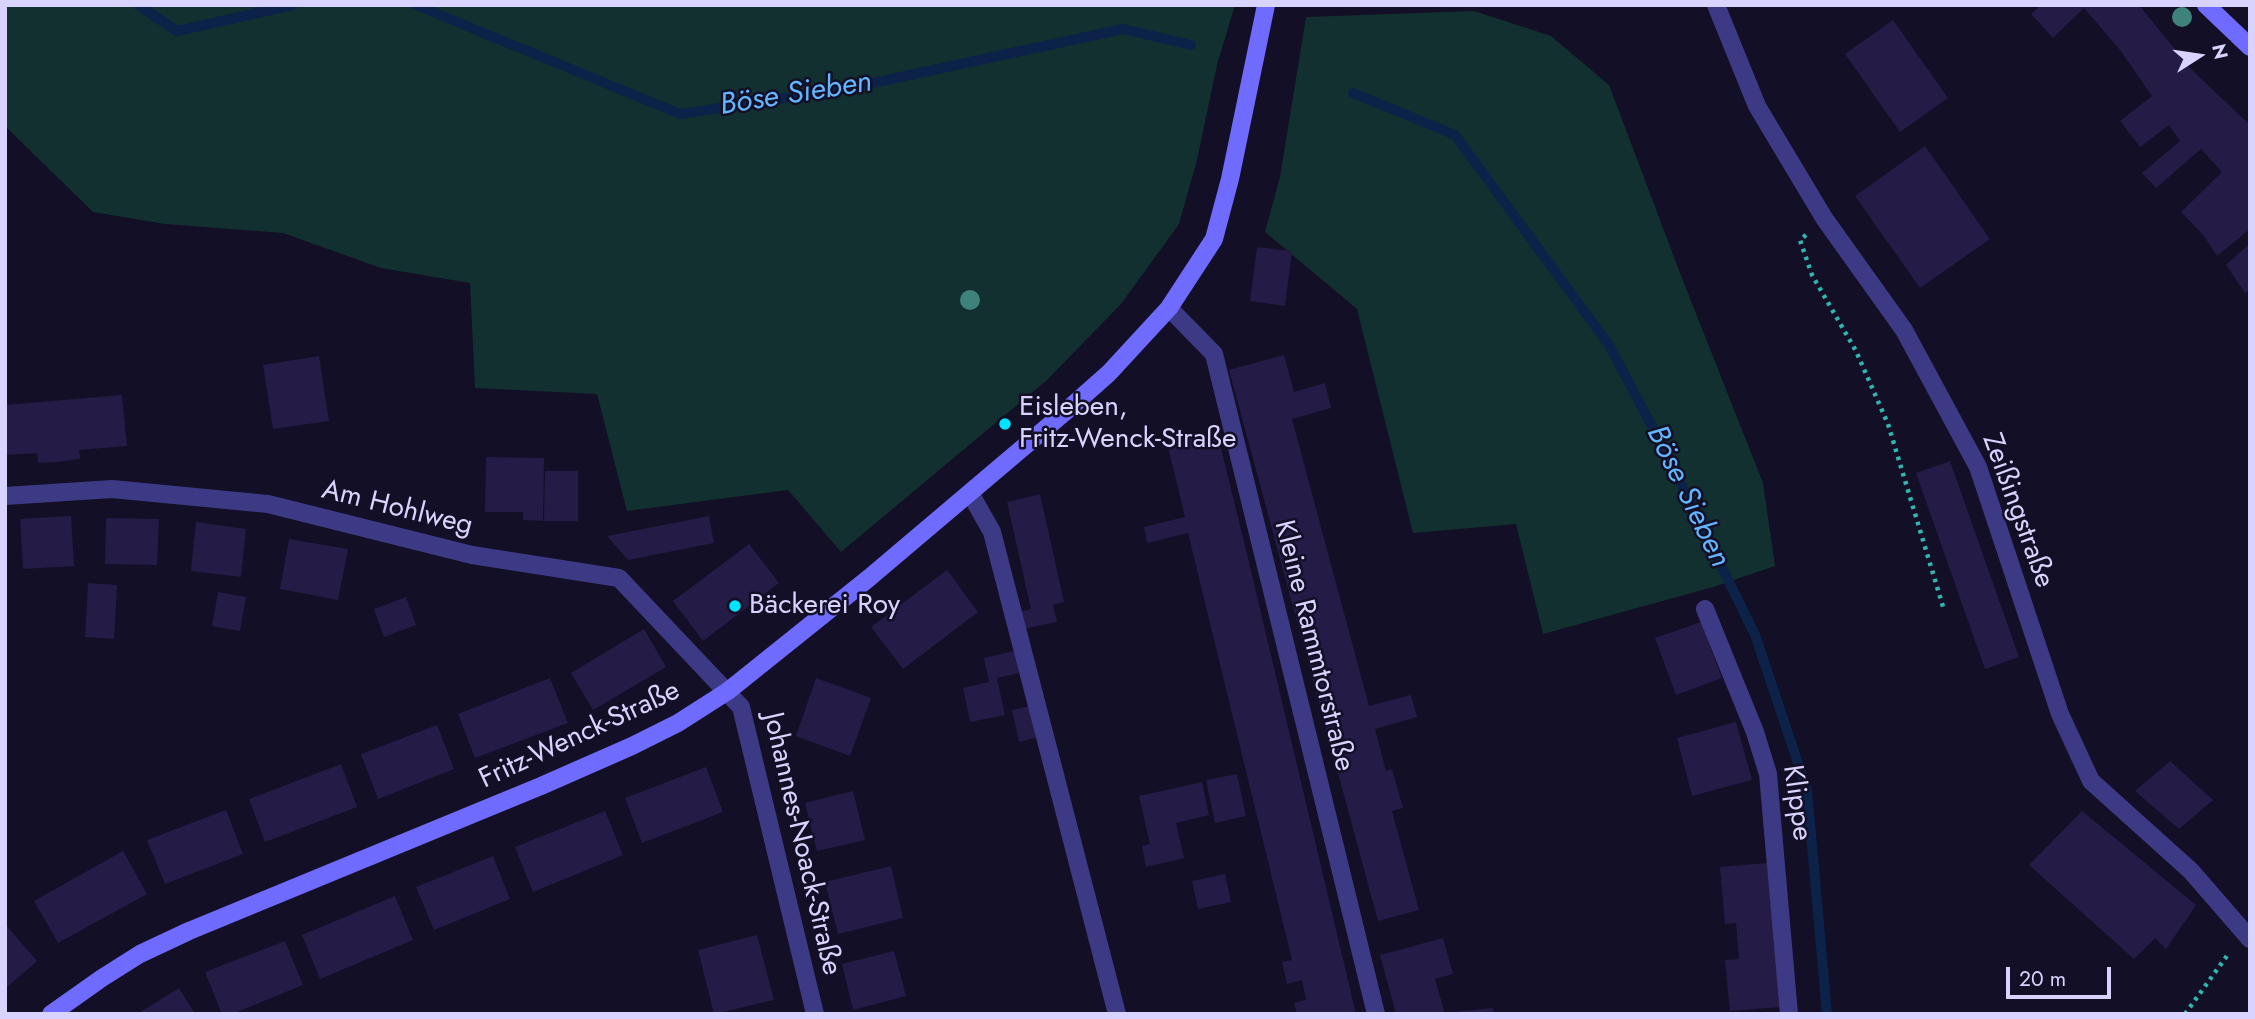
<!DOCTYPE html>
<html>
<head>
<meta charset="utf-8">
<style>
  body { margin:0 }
  #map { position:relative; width:2255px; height:1019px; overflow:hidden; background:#130f26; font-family:Jost,sans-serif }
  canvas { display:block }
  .frame { position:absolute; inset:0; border:7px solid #d9d4ff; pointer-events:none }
  .north { position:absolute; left:2164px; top:21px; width:70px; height:70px; -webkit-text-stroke:5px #130f26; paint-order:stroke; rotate:78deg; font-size:19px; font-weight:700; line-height:28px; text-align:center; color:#d9d4ff }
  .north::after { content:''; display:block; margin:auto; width:24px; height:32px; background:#d9d4ff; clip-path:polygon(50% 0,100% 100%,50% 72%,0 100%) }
  .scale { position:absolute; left:2006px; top:967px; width:105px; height:32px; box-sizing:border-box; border:4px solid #d9d4ff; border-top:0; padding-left:9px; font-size:21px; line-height:24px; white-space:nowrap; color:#d9d4ff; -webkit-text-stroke:5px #130f26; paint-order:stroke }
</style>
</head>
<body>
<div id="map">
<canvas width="2255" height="1019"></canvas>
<div class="frame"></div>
<div class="north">N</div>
<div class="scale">20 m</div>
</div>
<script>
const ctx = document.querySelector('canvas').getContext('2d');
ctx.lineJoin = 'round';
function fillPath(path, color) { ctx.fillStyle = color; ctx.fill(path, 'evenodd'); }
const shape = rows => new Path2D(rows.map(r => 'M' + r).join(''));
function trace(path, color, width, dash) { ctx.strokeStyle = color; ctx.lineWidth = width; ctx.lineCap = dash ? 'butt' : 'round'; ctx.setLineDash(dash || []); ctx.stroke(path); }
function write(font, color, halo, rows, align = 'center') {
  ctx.font = font + ' Jost,sans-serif'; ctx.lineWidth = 5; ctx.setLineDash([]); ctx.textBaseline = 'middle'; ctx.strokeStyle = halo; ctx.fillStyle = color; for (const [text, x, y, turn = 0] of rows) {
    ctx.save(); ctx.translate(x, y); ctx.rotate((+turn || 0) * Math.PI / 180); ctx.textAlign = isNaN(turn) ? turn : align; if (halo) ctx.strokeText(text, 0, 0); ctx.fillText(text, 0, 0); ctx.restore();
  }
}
fillPath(shape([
  [5,5,1235,5,1217,65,1197,160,1179,224,1121,304,1047,380,841,552,788,490,627,511,597,394,475,388,470,283,381,268,283,233,165,224,93,212,5,126],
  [1474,11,1551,36,1609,85,1680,273,1763,483,1775,566,1713,587,1543,634,1516,524,1413,533,1357,309,1265,232,1280,177,1306,17]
]), '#12302f');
trace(shape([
  [138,5,177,31,293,5],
  [416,5,680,114,845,89,1123,29,1191,45],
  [1353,93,1455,135,1609,345,1664,449,1755,635,1807,790,1827,1014]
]), '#0c2248', 10);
fillPath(shape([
  [2041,5,2139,5,2192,70,2250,125,2250,229,2217,256,2204,236,2181,212,2222,172,2201,149,2156,188,2142,173,2180,141,2169,125,2140,147,2120,121,2152,96,2120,50,2084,8,2053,38,2031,14],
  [1893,20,1948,98,1900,132,1845,54],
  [1925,146,1990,239,1920,288,1855,196],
  [2250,243,2250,289,2245,293,2226,265],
  [1257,247,1292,251,1285,306,1250,301],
  [1284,355,1294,392,1325,383,1331,408,1292,419,1369,706,1411,695,1417,717,1375,729,1386,771,1392,769,1403,808,1392,811,1419,910,1378,921,1229,370],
  [319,356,329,421,273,429,263,365],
  [122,395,127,446,79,450,80,459,57,462,38,463,37,453,7,455,5,405],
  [1217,432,1248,558,1356,1014,1297,1014,1294,1003,1306,1000,1302,980,1287,984,1282,962,1292,960,1188,533,1147,543,1144,527,1185,517,1167,443],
  [486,457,544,458,543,521,523,520,523,512,485,512],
  [1950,461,2019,657,1985,669,1916,473],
  [545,471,578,471,578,521,544,521],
  [1040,494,1064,602,1053,605,1057,622,1023,629,1019,612,1031,609,1007,502],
  [71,516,74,566,23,569,20,519],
  [709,516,714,543,628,560,607,536],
  [106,518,159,519,157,565,105,564],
  [196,522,246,529,241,577,191,571],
  [289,539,348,549,338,600,280,589],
  [749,544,779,583,703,641,673,601],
  [947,570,978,612,903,669,871,627],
  [88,583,117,585,114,639,85,637],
  [218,592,246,597,240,631,212,626],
  [406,597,416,625,384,637,374,609],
  [1701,622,1722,678,1676,695,1655,638],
  [644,629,666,667,593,710,571,673],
  [1014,651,1019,673,997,678,1005,715,970,722,963,688,989,682,984,658],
  [550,678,568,723,475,758,458,714],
  [816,678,871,698,850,756,796,736],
  [1031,706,1038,737,1019,742,1012,710],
  [1736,722,1752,780,1692,796,1677,738],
  [437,725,454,769,378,799,361,754],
  [2170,761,2213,800,2179,829,2135,791],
  [341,764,357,807,265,842,249,799],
  [706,767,723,812,642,843,625,798],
  [1237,774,1246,816,1215,823,1206,780],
  [1202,782,1209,815,1176,823,1184,858,1146,867,1142,846,1150,844,1139,796],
  [853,791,865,840,817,851,805,803],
  [226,810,243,854,165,884,147,840],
  [605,811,623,855,533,892,515,847],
  [2082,811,2196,905,2166,949,2155,938,2134,959,2029,865],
  [123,851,147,894,58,943,34,901],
  [493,856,510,899,434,930,416,887],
  [1767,863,1781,1007,1730,1011,1725,960,1739,959,1736,923,1725,924,1720,867],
  [891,866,903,918,838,934,825,882],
  [1225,874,1231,902,1198,909,1192,881],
  [395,896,413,940,320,979,302,935],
  [5,924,37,961,5,989],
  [757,935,774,1000,714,1014,698,950],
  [1443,938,1453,974,1435,979,1445,1014,1396,1014,1380,955],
  [285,941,303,985,232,1014,222,1014,205,972],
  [894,951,906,996,853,1010,842,964],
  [179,988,195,1014,137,1014],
  [1493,1008,1494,1014,1452,1014,1452,1012]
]), '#241b47');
trace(shape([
  [1806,235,1800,240,1812,275,1856,351,1888,424,1944,610],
  [2185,1014,2229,953]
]), '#2fb8b0', 4.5, [3.5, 5]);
trace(shape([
  [970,493,992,532,1117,1014]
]), '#3d3a85', 18);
trace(shape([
  [1716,5,1757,106,1824,218,1904,330,1978,467,2060,714,2091,781,2191,871,2250,939],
  [1169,308,1214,354,1376,1014],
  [5,496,112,489,268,504,472,555,619,578,741,707,815,1014],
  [1705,609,1755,732,1768,774,1789,1014]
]), '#3d3a85', 18);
trace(shape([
  [2206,5,2250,47],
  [51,1014,102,978,140,954,189,931,541,786,632,746,678,723,728,691,869,578,1065,412,1109,373,1169,308,1214,239,1230,179,1266,5]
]), '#6f6bff', 18);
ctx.fillStyle = '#3d827b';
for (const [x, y] of [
  [2182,17],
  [970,300]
]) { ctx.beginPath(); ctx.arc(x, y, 10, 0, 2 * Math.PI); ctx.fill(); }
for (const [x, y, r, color] of [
  [1005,424,7,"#00e5ff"],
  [735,606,7,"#00e5ff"]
]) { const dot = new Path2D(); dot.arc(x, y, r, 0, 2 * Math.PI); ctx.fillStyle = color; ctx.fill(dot); trace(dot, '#130f26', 2.5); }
write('28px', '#d9d4ff', '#130f26', [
  ["Eisleben,",1019,408],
  ["Fritz-Wenck-Straße",1019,440],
  ["Bäckerei Roy",749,606]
], 'left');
write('28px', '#d9d4ff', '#130f26', [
  ["Am Hohlweg",397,509,14],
  ["Zeißingstraße",2017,511,70],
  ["Kleine Rammtorstraße",1313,646,76],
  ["Fritz-Wenck-Straße",580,736,-25],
  ["Klippe",1796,803,82],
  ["Johannes-Noack-Straße",801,844,77]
]);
write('italic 30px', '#62b6ff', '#130f26', [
  ["Böse Sieben",796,95,-9],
  ["Böse Sieben",1687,497,64]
]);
</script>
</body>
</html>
